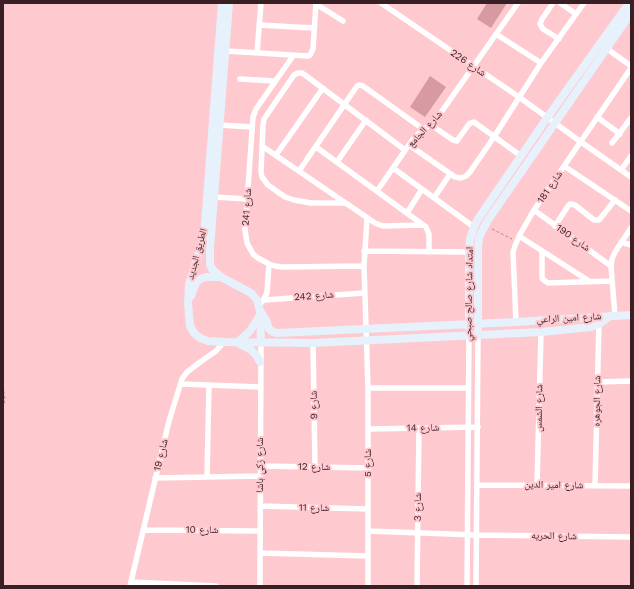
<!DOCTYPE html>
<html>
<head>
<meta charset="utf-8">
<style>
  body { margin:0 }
  #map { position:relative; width:634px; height:589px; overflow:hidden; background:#ffc9d0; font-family:"Work Sans",sans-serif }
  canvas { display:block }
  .frame { position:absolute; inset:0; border:4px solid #381f23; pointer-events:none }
</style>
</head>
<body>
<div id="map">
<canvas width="634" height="589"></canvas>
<div class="frame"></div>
</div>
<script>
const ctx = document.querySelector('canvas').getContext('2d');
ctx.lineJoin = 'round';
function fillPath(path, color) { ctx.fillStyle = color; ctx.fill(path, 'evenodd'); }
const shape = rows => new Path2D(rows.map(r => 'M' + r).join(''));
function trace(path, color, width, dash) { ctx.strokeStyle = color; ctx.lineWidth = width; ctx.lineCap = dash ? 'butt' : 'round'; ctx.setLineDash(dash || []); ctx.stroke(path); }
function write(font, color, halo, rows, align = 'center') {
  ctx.font = font + ' "Work Sans","Noto Naskh Arabic",sans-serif'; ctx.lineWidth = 4; ctx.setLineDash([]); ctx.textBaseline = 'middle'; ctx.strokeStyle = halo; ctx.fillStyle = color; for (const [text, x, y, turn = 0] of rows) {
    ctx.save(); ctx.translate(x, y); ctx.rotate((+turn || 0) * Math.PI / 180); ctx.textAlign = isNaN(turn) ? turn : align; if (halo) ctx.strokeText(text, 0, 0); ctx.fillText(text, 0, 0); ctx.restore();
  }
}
fillPath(shape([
  [487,3,507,3,491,28,477,19],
  [430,76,446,87,425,117,410,107]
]), '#d89aa2');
trace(shape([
  [492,229,512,239],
  [3,386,5,399,3,408]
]), '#b1878d', 1, [3, 2]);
trace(shape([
  [381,3,519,97,581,142,631,177],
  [553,3,542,19,540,24,543,29,559,39],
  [560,3,576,14],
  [316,4,343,21],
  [259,25,314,28],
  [496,34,541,63],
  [606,48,631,66],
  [226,51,308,56,310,55,313,49,316,3],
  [257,53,261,3],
  [293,56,256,109,253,117,245,230,247,243,253,254,258,258,269,264,275,266,282,267,364,266],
  [240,79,275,81],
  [597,117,620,134],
  [220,125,252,127],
  [431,125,453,140,457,141,459,138,469,124,471,123,474,122,521,156],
  [612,143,631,118],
  [409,145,455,177,461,178,466,176,470,172,494,137,541,63,584,3],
  [262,146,375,223,383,226,423,225],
  [316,147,426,227,429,234,429,252],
  [276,155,323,88],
  [337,162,366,120],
  [564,166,631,211],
  [393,168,474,227],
  [621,170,631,156],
  [299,171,357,86,359,85,363,86,423,129],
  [377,191,413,139,423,129,431,125,435,121,518,3],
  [214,197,247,199],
  [434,198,450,174],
  [345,203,311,203,294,200,285,197,268,185,262,177,261,172,263,125,264,119,294,75,298,73,302,73,305,75,405,150],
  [534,210,611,266],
  [407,213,422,189],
  [367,218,364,266,368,388,368,586],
  [555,226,568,206,570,204,575,205,594,220,599,220,615,200],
  [519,236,589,281],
  [621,242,631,245],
  [364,251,469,252],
  [542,251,542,278,545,281,548,283,612,281],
  [264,300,364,293],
  [262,302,267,293,269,264],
  [615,316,611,266,612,259,615,252,631,228],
  [516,322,513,252,515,246,519,236,534,210,631,68],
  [313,343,315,467],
  [597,382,631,381],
  [181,384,260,387],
  [368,388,468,388],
  [369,429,478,427],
  [260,466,368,468],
  [207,477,209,385],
  [155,478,260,476],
  [477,485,631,486],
  [537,485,541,332],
  [595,486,599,322],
  [260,506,368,509],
  [143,530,260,531],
  [368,531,476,535,631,537],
  [260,553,368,556],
  [131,582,216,586],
  [130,586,169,421,182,379,187,372,203,360,216,351,224,342],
  [260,586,261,343],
  [417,586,419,428],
  [467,586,469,335],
  [476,586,478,335]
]), '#fff', 5.5);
trace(shape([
  [222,3,205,224,202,242,189,285,188,304,190,326,194,333,200,338,208,341,224,342,313,343,541,332,591,327,599,324,610,316],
  [229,3,214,197,210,248,210,265,212,269,221,277,251,293,257,300,260,311,261,343],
  [191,296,196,283,200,279,206,277,221,277],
  [260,311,266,320,269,329,273,332,277,333,516,322,631,315],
  [260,315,250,331,237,343,244,346,251,350,256,355,260,362],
  [469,327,469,252,470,239,474,227,478,219,547,118,629,3],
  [478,328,478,248,479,238,482,231,488,220,631,13]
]), '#e6f1fc', 8);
write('10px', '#381f23', '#ffc9d0', [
  ["شارع 226",468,63,34],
  ["شارع الجامع",425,129,-47],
  ["شارع 181",550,187,-56],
  ["شارع 241",247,207,-86],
  ["شارع 190",573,238,35],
  ["الطريق الجديد",197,254,-75],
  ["امتداد شارع صالح صبحي",469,294,-89],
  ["شارع 242",314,296,-4],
  ["شارع امين الراعي",569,318,-3],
  ["شارع الجوهره",597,401,-89],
  ["شارع 9",314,405,-91],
  ["شارع الشمس",539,408,-89],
  ["شارع 14",423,428,-1],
  ["شارع 19",161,455,-76],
  ["شارع 5",368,463,-90],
  ["شارع زكي باشا",260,465,-90],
  ["شارع 12",314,467,1],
  ["شارع امير الدين",554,485,1],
  ["شارع 3",418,507,-89],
  ["شارع 11",314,508,1],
  ["شارع 10",202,530,1],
  ["شارع الحريه",554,536,1]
]);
</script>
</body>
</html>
